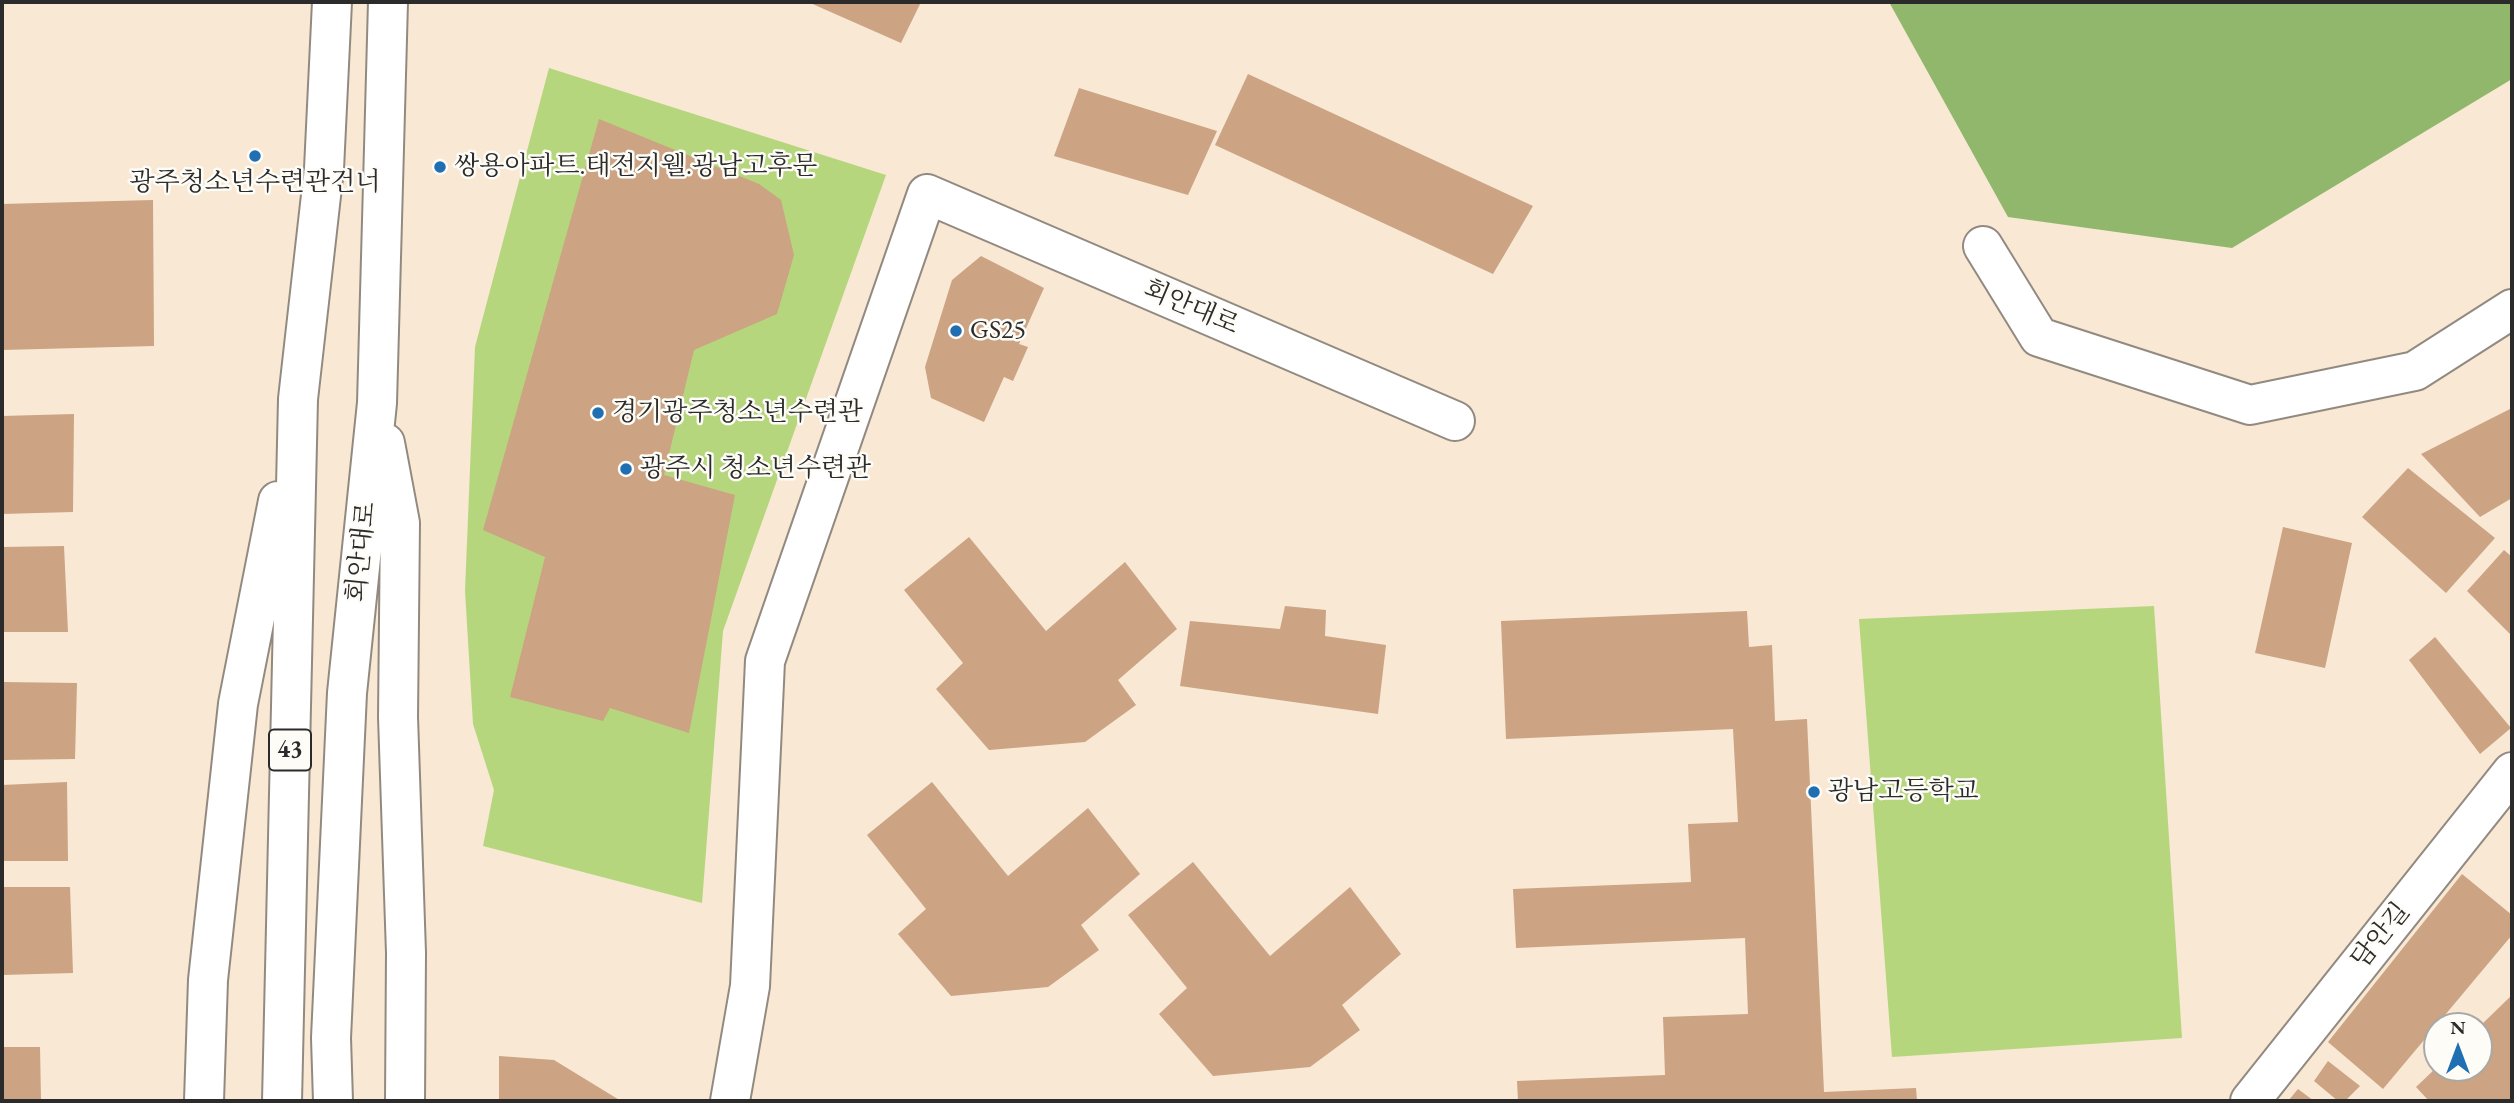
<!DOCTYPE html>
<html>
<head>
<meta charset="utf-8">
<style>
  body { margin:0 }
  #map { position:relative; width:2514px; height:1103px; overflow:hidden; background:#f8e8d4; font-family:"EB Garamond",serif }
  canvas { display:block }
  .frame { position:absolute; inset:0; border:4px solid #2b2b2b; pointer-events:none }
  .north { position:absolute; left:2423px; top:1012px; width:70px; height:70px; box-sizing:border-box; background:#fdfcf7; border:2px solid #a9a8a5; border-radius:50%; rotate:0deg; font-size:19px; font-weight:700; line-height:28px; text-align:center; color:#2b2b2b }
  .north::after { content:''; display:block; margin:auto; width:24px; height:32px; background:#1f6fb2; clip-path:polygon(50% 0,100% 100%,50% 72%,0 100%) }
</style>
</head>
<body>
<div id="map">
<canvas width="2514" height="1103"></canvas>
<div class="frame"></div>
<div class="north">N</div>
</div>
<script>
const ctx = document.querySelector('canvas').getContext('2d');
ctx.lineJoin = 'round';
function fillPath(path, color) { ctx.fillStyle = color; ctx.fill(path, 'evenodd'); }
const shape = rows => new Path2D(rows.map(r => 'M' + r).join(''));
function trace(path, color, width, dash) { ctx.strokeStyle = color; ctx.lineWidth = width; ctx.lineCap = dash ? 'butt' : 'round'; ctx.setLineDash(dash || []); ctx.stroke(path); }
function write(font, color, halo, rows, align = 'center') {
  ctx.font = font + ' "EB Garamond","Noto Serif KR",serif'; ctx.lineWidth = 5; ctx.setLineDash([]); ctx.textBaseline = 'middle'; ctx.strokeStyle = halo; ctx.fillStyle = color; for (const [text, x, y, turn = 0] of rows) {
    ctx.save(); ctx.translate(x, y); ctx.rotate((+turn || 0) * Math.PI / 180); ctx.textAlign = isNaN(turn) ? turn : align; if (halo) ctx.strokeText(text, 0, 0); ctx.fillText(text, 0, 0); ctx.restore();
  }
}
fillPath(shape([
  [549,68,886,175,723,631,702,903,483,846,494,790,473,724,465,591,475,347],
  [2154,606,2182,1038,1892,1057,1859,619]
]), '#b6d67d');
fillPath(shape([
  [1889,2,2512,2,2512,79,2232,248,2008,217]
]), '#90b76c');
fillPath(shape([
  [808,2,921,2,901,43],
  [1248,74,1533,206,1493,274,1215,145],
  [1079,88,1217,131,1188,195,1054,156],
  [599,119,759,184,781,200,794,255,777,314,694,350,664,475,735,495,689,733,610,708,603,721,510,697,545,557,483,530],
  [153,200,154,346,2,350,2,204],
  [981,256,1044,288,1019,344,1028,347,1013,381,1004,377,984,422,931,398,925,367,952,280],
  [2512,408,2512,498,2480,517,2421,454],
  [74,414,73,512,2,514,2,416],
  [2408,468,2495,538,2446,593,2362,517],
  [2283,527,2352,543,2325,668,2255,653],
  [969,537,1046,631,1125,562,1177,629,1118,680,1136,705,1085,742,989,750,936,689,963,663,904,590],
  [64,546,68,632,2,632,2,547],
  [2504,550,2512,557,2512,636,2467,591],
  [1285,606,1326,610,1325,636,1386,645,1378,714,1180,686,1190,621,1280,629],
  [1747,611,1749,647,1772,645,1775,721,1807,719,1824,1092,1916,1088,1917,1101,1518,1101,1517,1081,1665,1075,1663,1017,1748,1014,1745,938,1516,948,1513,889,1691,882,1688,824,1738,822,1733,729,1506,739,1501,621],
  [2435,637,2511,728,2480,754,2409,660],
  [2,682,77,683,75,759,2,760],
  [67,782,68,861,2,861,2,785],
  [932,782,1008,876,1088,808,1140,874,1081,925,1099,950,1048,987,951,996,898,934,926,909,867,835],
  [1193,862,1270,956,1350,887,1401,954,1342,1005,1360,1030,1310,1067,1213,1076,1159,1014,1187,988,1128,915],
  [2462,874,2512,915,2512,935,2383,1089,2328,1042],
  [2,887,70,887,73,973,2,975],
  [2512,995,2512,1101,2429,1101,2416,1087,2436,1068,2479,1068,2479,1027],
  [2,1047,40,1047,41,1101,2,1101],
  [499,1056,554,1060,621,1101,499,1101],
  [2328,1061,2360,1086,2345,1101,2338,1101,2314,1081],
  [2298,1089,2314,1101,2288,1101]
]), '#cca383');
const minor = shape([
  [1983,246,2039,337,2250,405,2415,371,2512,309],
  [730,1101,750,986,765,661,927,194,1455,421],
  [2250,1101,2512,772]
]);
const trunk = shape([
  [385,443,400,523,398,717,406,953,405,1101],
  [204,1101,208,980,238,704,278,501],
  [282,1101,298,399,324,169,332,2],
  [333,1101,331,1038,347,693,377,403,388,2]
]);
trace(minor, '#928a80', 42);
trace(trunk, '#928a80', 42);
trace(minor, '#fff', 38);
trace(trunk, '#fff', 38);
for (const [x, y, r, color] of [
  [255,156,7,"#1f6fb2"],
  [440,167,7,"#1f6fb2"],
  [956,331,7,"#1f6fb2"],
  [598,413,7,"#1f6fb2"],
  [626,469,7,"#1f6fb2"],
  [1814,792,7,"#1f6fb2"]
]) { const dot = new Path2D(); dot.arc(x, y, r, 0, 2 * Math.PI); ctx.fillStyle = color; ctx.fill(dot); trace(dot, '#fdfcf7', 2.5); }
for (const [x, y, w] of [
  [290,750,42]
]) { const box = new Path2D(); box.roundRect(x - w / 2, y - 20.5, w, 41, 5); ctx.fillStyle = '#fdfcf7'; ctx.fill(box); trace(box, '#2b2b2b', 2); }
write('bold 24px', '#2b2b2b', null, [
  ["43",290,750]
]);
write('26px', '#2b2b2b', '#fdfcf7', [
  ["쌍용아파트.태전지웰.광남고후문",454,167],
  ["광주청소년수련관건너",255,183,"center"],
  ["GS25",970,331],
  ["경기광주청소년수련관",612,413],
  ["광주시 청소년수련관",640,469],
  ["광남고등학교",1828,792]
], 'left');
write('26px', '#2b2b2b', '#fdfcf7', [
  ["회안대로",1191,308,23],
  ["회안대로",362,552,-84],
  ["담안길",2381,936,-51]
]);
</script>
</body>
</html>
